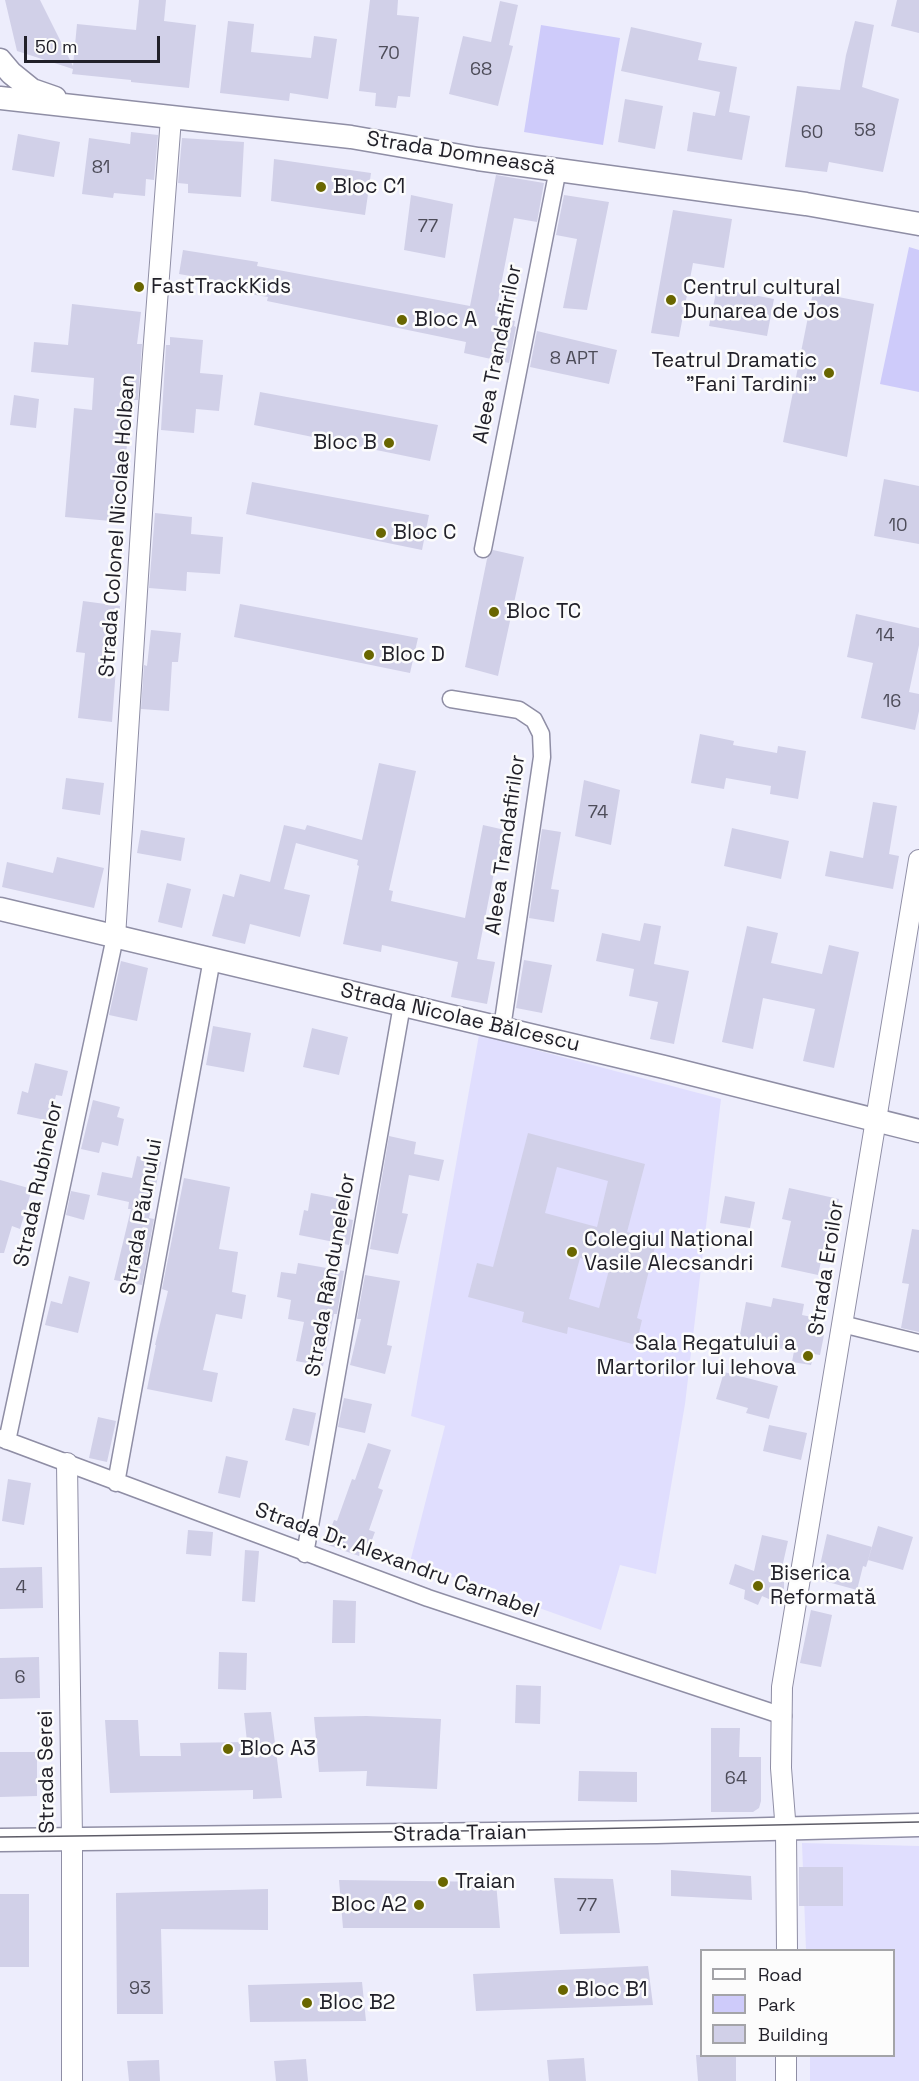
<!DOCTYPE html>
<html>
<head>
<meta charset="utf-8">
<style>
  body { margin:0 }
  #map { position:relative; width:919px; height:2081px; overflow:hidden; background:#ededfc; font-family:"Space Grotesk",sans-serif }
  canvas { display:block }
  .legend { position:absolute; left:700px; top:1949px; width:195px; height:108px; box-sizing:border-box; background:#fcfcfc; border:2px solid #a4a4a8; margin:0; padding:8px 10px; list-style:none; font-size:18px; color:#212029 }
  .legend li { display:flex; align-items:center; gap:12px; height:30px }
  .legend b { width:30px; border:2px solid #a4a4a8 }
  .scale { position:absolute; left:24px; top:36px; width:136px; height:27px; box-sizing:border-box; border:3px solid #212029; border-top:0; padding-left:8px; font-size:18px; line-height:21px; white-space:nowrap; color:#212029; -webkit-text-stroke:4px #fcfcfc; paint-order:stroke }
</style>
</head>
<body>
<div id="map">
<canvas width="919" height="2081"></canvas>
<ul class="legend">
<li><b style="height:8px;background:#fff"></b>Road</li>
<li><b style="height:16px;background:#cecbfa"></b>Park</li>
<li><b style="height:16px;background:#d1d0e8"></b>Building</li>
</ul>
<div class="scale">50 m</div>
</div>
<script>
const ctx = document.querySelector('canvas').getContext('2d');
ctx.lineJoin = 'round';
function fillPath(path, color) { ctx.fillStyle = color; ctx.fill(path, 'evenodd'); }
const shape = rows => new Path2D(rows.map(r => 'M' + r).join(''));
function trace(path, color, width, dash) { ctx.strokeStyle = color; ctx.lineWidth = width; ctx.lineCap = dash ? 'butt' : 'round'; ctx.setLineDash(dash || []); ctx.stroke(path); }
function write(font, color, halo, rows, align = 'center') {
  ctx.font = font + ' "Space Grotesk",sans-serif'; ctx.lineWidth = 5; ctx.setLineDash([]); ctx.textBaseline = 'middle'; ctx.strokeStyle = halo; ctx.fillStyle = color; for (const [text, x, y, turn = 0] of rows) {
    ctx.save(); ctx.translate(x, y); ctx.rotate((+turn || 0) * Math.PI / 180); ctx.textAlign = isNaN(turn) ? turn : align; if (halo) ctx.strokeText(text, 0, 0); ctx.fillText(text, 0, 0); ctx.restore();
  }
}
fillPath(shape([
  [479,1035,721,1099,685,1404,656,1574,620,1565,601,1630,410,1562,445,1426,411,1416],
  [802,1843,919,1846,919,2081,810,2081,810,2056,894,2056,894,1950,806,1950]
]), '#e0defe');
fillPath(shape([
  [541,25,620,38,603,145,524,132],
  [909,247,919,250,919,392,880,384]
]), '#cecbfa');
fillPath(shape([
  [5,0,40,0,73,66,77,24,136,30,139,0,166,0,164,21,196,25,189,88,131,82,131,80,72,74,73,69,17,51],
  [370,0,398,0,397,15,419,17,410,97,398,96,396,108,375,106,376,93,359,91],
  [897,0,919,0,919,33,891,26],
  [500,1,518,5,509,45,513,46,498,106,449,94,463,36,491,42],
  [228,21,254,24,251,52,311,58,314,36,337,39,328,99,290,93,289,101,220,93],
  [855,21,874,25,862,87,899,99,883,172,829,162,827,172,785,167,797,86,840,90,846,55],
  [631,27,702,43,698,60,737,67,729,112,750,116,742,160,687,151,693,112,715,116,720,92,621,71],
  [625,99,663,106,655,149,618,142],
  [131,132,158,135,154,180,146,179,145,196,114,193,113,198,82,194,89,138,130,144],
  [18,134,60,142,54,177,12,170],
  [182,138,244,142,241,197,188,193,188,184,178,183],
  [274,159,371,173,365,215,271,201],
  [496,175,544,183,537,222,514,218,495,316,515,321,514,326,516,327,509,363,464,353,466,342,267,301,268,297,231,291,233,283,179,274,183,250,258,262,257,266,470,306],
  [411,195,453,204,445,258,404,250],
  [564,195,609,202,587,310,563,308,577,239,556,235],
  [673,210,732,219,724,268,693,263,679,337,651,333],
  [717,288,774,299,767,336,709,326],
  [813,292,874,304,847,457,783,442],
  [72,304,141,312,137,344,142,344,138,400,132,400,125,463,117,463,111,521,65,517,74,408,92,410,94,378,31,372,34,342,68,345],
  [537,331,617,350,609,384,530,367],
  [170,337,203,340,200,373,223,375,219,411,196,409,194,433,161,430,166,345,170,345],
  [260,392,438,425,430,461,254,425],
  [14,395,39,399,36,428,10,425],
  [884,479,919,486,919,544,874,536],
  [252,482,429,515,422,550,246,514],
  [155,513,192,517,191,534,223,537,220,574,187,572,186,591,149,588],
  [493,550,524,557,498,676,465,667,487,559],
  [83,601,120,606,112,668,116,668,112,722,78,718,85,653,76,652],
  [240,604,418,638,410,673,234,637],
  [856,614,919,628,919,645,909,692,919,694,919,711,915,730,861,718,873,663,847,657],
  [151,630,181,633,178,662,172,662,169,711,141,709,144,665,147,666],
  [700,734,734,741,733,745,777,753,778,746,806,751,798,799,770,794,771,786,726,778,724,789,691,783],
  [379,763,416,771,389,890,393,891,391,901,465,918,483,825,505,830,501,853,498,852,477,959,495,962,487,1004,451,997,458,962,382,945,381,952,343,944,359,866,357,865,358,860,296,843,284,889,310,895,300,937,250,924,245,944,212,936,223,894,234,897,240,874,270,882,284,825,305,830,307,825,362,840],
  [66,778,104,783,100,815,62,809],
  [584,780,620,790,611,845,575,836],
  [873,802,897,806,889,854,899,856,893,889,825,876,830,851,863,858],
  [732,828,789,841,781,879,724,866],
  [542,829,561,832,551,889,559,890,554,922,529,918],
  [141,830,185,838,181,861,137,853],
  [57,857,104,868,94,908,2,887,7,862,53,873],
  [167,883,191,889,182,928,158,922],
  [644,923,661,926,654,964,689,971,674,1044,650,1039,658,1002,629,996,634,969,596,961,602,933,640,941],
  [747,926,778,933,771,963,822,974,829,945,859,952,834,1068,803,1061,815,1009,763,998,753,1049,722,1042],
  [524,960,552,965,542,1013,516,1008],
  [121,961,148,968,137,1021,109,1015],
  [213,1026,251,1033,244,1072,206,1065],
  [312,1028,348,1037,339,1075,303,1067],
  [35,1063,68,1071,62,1096,56,1095,50,1121,17,1114,22,1091,28,1093],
  [93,1100,120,1107,117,1117,124,1119,118,1146,102,1142,99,1153,81,1149],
  [528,1133,645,1164,627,1232,657,1239,637,1318,642,1320,636,1345,568,1327,567,1334,522,1322,524,1312,468,1297,477,1263,493,1267],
  [557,1167,608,1181,597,1227,545,1213],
  [580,1258,610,1266,599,1308,569,1299],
  [389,1136,416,1142,414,1154,444,1160,439,1181,409,1175,402,1213,408,1214,398,1254,370,1249],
  [137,1156,161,1162,149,1218,154,1219,142,1285,114,1280,131,1209,128,1209,129,1202,97,1195,102,1172,132,1178],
  [184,1178,230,1187,219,1249,238,1252,232,1292,246,1295,242,1319,216,1314,203,1370,218,1373,212,1402,147,1389,156,1345,155,1345,168,1291,162,1289],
  [0,1180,32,1189,20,1229,12,1226,4,1253,0,1253],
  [789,1188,839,1199,832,1231,828,1230,818,1275,781,1267,791,1221,782,1219],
  [71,1191,90,1195,84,1220,66,1215],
  [311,1193,347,1200,343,1218,353,1220,349,1245,299,1235,304,1210,308,1211],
  [725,1196,755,1202,750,1228,720,1223],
  [912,1229,919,1230,919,1332,901,1328,909,1284,902,1283],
  [298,1263,344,1271,337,1314,334,1314,323,1366,296,1361,304,1322,288,1319,291,1300,277,1297,281,1272,296,1274],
  [365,1275,400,1281,387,1345,392,1346,385,1374,350,1365,361,1319,357,1319],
  [69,1276,90,1282,78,1333,45,1325,51,1301,62,1304],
  [773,1298,804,1304,802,1315,821,1319,820,1324,826,1325,820,1355,814,1354,811,1365,792,1362,794,1351,762,1345,761,1351,738,1346,746,1302,771,1307],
  [724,1372,778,1386,769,1419,746,1413,748,1408,716,1399],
  [344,1398,372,1404,365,1433,338,1427],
  [293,1408,316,1413,309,1446,285,1440],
  [98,1417,116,1421,107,1462,89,1458],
  [769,1425,807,1433,801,1460,763,1451],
  [368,1443,391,1450,378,1488,383,1490,369,1530,375,1532,367,1553,362,1551,359,1556,325,1544,334,1520,337,1521,352,1479,355,1480],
  [226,1456,248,1461,240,1498,218,1493],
  [8,1479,31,1483,24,1525,2,1521],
  [878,1526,913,1537,903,1570,868,1560],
  [188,1530,213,1532,211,1556,186,1554],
  [827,1534,872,1547,866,1567,863,1566,857,1590,817,1579],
  [762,1535,788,1541,779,1581,784,1582,784,1588,778,1603,762,1596,758,1605,744,1599,745,1590,729,1584,735,1564,754,1571],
  [245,1550,259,1551,255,1602,242,1601],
  [42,1567,43,1608,0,1609,0,1568],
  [333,1600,356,1601,355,1643,332,1643],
  [811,1610,832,1615,821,1667,800,1663],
  [219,1652,247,1653,246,1690,218,1689],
  [39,1657,40,1698,0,1699,0,1658],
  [516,1685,541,1686,540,1724,515,1723],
  [271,1712,282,1798,253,1799,253,1790,110,1793,105,1720,138,1720,140,1756,181,1756,180,1743,247,1742,244,1713],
  [366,1716,441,1719,437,1789,366,1786,367,1771,319,1772,314,1717],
  [711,1728,740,1728,739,1757,761,1757,761,1801,759,1808,753,1812,711,1812],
  [0,1752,37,1752,37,1796,0,1797],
  [579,1771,637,1772,637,1802,578,1801],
  [799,1867,843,1867,843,1906,799,1906],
  [671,1870,751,1876,752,1900,671,1896],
  [554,1878,613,1879,620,1933,560,1934],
  [339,1880,496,1882,500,1928,343,1928],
  [268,1889,268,1930,161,1929,163,2014,117,2014,116,1893],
  [0,1894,29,1894,29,1967,0,1967],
  [648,1966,653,2005,476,2011,473,1974],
  [362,1982,366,2021,250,2022,248,1985],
  [696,2055,736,2055,736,2081,698,2081],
  [584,2058,586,2081,549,2081,547,2060],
  [306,2059,308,2081,276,2081,274,2061],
  [159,2060,160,2081,129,2081,127,2061]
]), '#d1d0e8');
const minor = shape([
  [483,549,558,169],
  [451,699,519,710,534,720,541,734,542,757,502,1028],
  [842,1324,919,1343],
  [0,1438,428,1598,783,1716],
  [7,1441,115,937],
  [116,1483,212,959],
  [305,1554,402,1005]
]);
const tertiary = shape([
  [115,937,147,434,171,118],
  [67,1463,72,1839,72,2081],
  [787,1950,786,1832,781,1768,782,1687,919,860],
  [786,2056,786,2081]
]);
const secondary = shape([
  [0,60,11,73,32,90,55,98],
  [0,98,351,137,478,159,806,204,919,224],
  [0,909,664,1067,919,1131],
  [0,1840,657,1832,919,1825]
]);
trace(minor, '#8f8ea5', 19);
trace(tertiary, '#8f8ea5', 22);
trace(secondary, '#8f8ea5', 25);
trace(minor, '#fff', 16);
trace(tertiary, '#fff', 20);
trace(secondary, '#fff', 22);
trace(shape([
  [0,1837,531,1830,919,1822]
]), '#5d5c67', 1.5);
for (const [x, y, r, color] of [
  [321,187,6,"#696600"],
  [139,287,6,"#696600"],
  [671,300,6,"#696600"],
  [402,320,6,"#696600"],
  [829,373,6,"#696600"],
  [389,443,6,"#696600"],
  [381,533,6,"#696600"],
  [494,612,6,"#696600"],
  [369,655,6,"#696600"],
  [572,1252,6,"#696600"],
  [808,1356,6,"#696600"],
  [758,1586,6,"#696600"],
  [228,1749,6,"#696600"],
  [443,1882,6,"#696600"],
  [419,1905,6,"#696600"],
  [563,1990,6,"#696600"],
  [307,2003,6,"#696600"]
]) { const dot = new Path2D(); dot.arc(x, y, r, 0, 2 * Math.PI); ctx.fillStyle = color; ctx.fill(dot); trace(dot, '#fcfcfc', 2); }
write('18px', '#4d4c59', null, [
  ["70",389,54],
  ["68",481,70],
  ["58",865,131],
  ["60",812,133],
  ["81",101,168],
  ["77",428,227],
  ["8 APT",574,359],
  ["10",898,526],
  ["14",885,636],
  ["16",892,702],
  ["74",598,813],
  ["4",21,1588],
  ["6",20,1678],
  ["64",736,1779],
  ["77",587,1906],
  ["93",140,1989]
]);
write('21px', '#212029', '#fcfcfc', [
  ["Strada Domnească",461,154,9],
  ["Aleea Trandafirilor",498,354,-79],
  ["Strada Colonel Nicolae Holban",118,526,-86],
  ["Aleea Trandafirilor",506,845,-82],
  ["Strada Nicolae Bălcescu",460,1018,13],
  ["Strada Rubinelor",39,1184,-78],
  ["Strada Păunului",142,1217,-80],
  ["Strada Eroilor",827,1268,-81],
  ["Strada Rândunelelor",331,1275,-80],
  ["Strada Dr. Alexandru Carnabel",397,1561,20],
  ["Strada Serei",47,1772,-91],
  ["Strada Traian",460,1834,-1]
]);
write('21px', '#212029', '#fcfcfc', [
  ["Bloc C1",333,187],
  ["FastTrackKids",151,287],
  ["Centrul cultural",683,288],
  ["Dunarea de Jos",683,312],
  ["Bloc A",414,320],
  ["Teatrul Dramatic",817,361,"right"],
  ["\"Fani Tardini\"",817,385,"right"],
  ["Bloc B",377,443,"right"],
  ["Bloc C",393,533],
  ["Bloc TC",506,612],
  ["Bloc D",381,655],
  ["Colegiul Național",584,1240],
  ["Vasile Alecsandri",584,1264],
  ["Sala Regatului a",796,1344,"right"],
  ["Martorilor lui Iehova",796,1368,"right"],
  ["Biserica",770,1574],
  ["Reformată",770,1598],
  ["Bloc A3",240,1749],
  ["Traian",455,1882],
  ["Bloc A2",407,1905,"right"],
  ["Bloc B1",575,1990],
  ["Bloc B2",319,2003]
], 'left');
</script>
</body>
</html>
